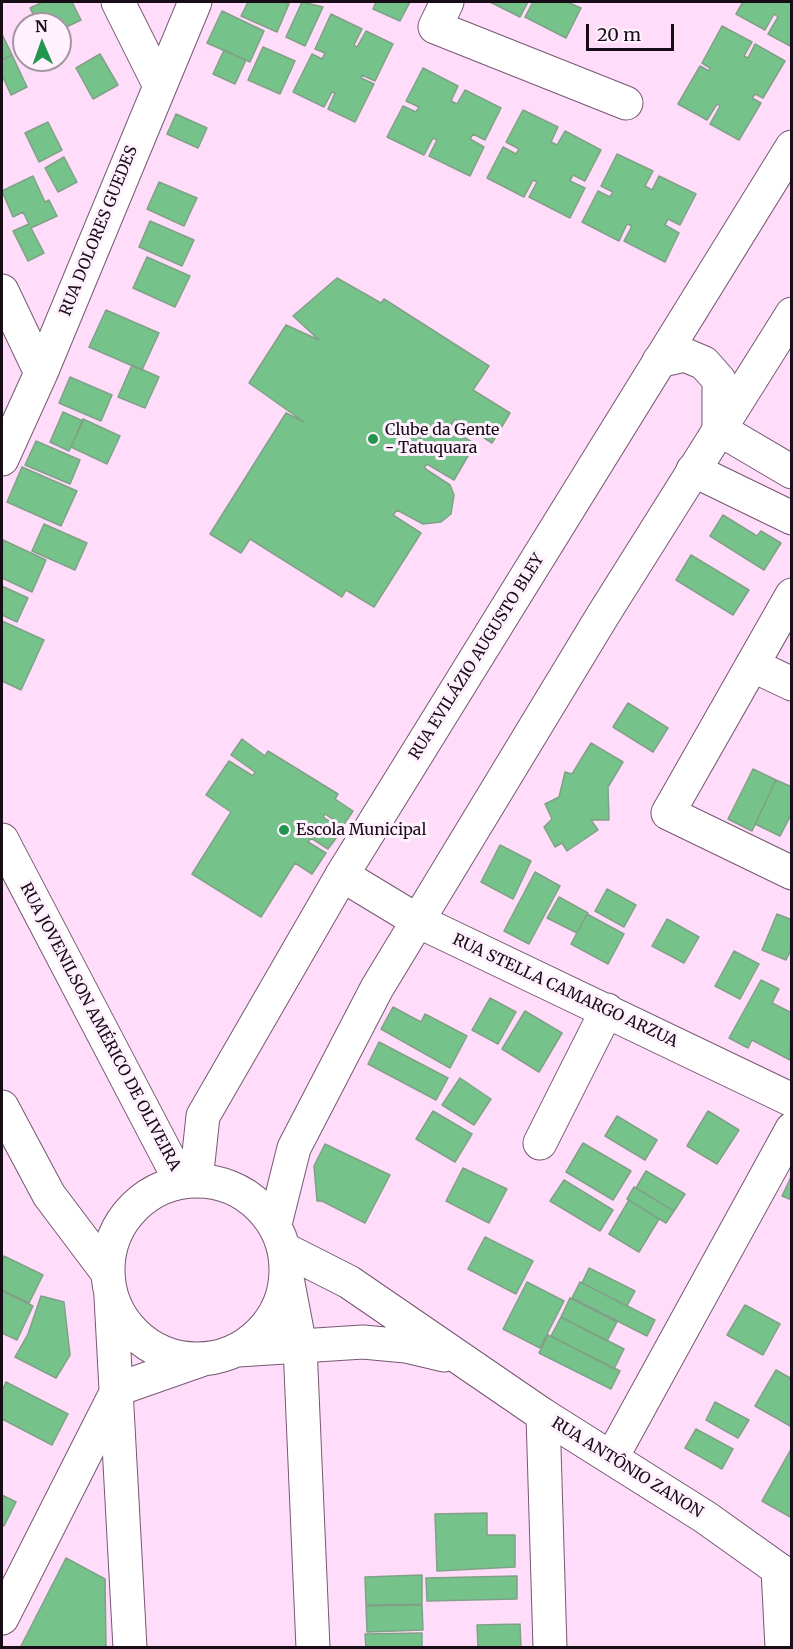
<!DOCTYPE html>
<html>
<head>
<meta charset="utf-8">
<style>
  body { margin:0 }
  #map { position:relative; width:793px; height:1649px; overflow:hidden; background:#ffdcf9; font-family:Merriweather,serif }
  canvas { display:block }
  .frame { position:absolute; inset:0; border:3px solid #180d17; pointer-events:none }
  .north { position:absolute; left:12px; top:12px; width:60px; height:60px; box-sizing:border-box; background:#fff1fd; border:2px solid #a396a1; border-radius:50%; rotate:358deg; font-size:16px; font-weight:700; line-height:24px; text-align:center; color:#180d17 }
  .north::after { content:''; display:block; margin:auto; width:21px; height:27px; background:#24954f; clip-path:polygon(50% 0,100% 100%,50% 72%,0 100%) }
  .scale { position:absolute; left:586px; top:24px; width:88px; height:27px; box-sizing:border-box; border:3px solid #180d17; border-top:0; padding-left:8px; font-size:18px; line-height:21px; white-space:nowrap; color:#180d17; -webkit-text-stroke:4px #fff1fd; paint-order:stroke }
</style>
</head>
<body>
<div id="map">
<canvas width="793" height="1649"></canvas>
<div class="frame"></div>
<div class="north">N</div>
<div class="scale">20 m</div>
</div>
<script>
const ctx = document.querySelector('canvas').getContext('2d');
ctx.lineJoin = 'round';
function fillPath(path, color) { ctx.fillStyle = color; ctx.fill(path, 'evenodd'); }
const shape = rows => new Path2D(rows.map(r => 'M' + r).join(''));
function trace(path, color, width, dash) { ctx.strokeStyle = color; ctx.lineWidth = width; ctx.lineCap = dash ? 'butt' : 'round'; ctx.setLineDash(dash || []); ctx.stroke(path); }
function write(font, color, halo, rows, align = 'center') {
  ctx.font = font + ' Merriweather,serif'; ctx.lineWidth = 6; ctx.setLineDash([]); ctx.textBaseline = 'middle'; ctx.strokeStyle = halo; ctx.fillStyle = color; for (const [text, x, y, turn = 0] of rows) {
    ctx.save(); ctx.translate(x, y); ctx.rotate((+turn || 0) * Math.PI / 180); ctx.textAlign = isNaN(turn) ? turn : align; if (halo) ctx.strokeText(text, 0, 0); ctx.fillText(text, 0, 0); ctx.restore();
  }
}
const building = shape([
  [43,2,72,2,81,20,60,30,60,24,38,24,30,8,43,2],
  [248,2,283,2,289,4,277,32,241,16,248,2],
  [302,2,323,7,305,46,286,37,302,2],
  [376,2,410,2,400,21,373,9,376,2],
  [490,2,528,2,520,17,490,2],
  [533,2,567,2,581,8,566,38,525,17,533,2],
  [743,2,792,2,792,47,768,34,778,17,774,14,765,30,736,14,743,2],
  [222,11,264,31,250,62,207,43,222,11],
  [331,14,362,29,354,45,357,47,366,31,393,44,375,81,362,75,361,78,374,84,355,122,328,109,335,93,332,92,324,107,293,92,312,54,322,59,325,53,315,49,331,14],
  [722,26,752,42,744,56,748,58,755,44,785,61,763,98,755,94,752,98,761,103,739,140,710,124,720,106,717,104,707,120,678,104,700,66,709,71,710,68,702,63,722,26],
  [2,34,12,55,2,60,2,34],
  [263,47,295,61,280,94,248,80,263,47],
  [224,50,246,60,235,84,213,74,224,50],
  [100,54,118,85,93,99,76,68,100,54],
  [12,55,27,87,11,95,2,75,2,60,12,55],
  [423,68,458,86,451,101,457,104,465,90,501,108,485,140,473,134,470,139,484,147,470,176,429,156,437,140,433,138,424,155,387,137,403,106,416,112,419,107,406,101,423,68],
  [523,110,558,127,551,142,557,145,565,131,601,150,585,181,573,175,570,181,585,188,570,218,529,197,537,182,533,180,524,197,487,178,503,147,516,154,519,149,506,142,523,110],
  [176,114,207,128,198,148,167,134,176,114],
  [48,122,62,150,39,162,25,133,48,122],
  [617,154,653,171,645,186,652,190,659,176,696,194,680,225,668,219,665,225,679,233,665,262,624,241,632,226,627,224,619,241,582,222,598,191,610,197,613,192,601,186,617,154],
  [64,157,77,182,58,192,45,168,64,157],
  [33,176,45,202,49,200,57,216,31,228,44,253,28,261,13,231,29,224,23,212,13,217,2,191,33,176],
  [159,182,197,198,184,226,147,209,159,182],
  [150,221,194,240,182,266,139,247,150,221],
  [147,257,190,276,175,307,133,288,147,257],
  [337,278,381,303,384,299,489,366,473,390,510,413,492,443,455,419,449,428,475,444,454,480,427,464,424,468,450,485,454,495,451,514,441,522,423,524,397,510,393,515,421,533,374,607,346,590,342,597,250,539,241,553,210,534,286,413,304,422,249,383,286,325,319,340,293,316,337,278],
  [106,310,159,333,142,370,89,347,106,310],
  [132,365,159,377,145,408,118,397,132,365],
  [70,377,112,395,101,421,59,403,70,377],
  [63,412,83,421,69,451,50,442,63,412],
  [83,419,120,436,107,464,71,447,83,419],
  [36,441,80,460,70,484,25,465,36,441],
  [22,467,77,491,61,526,7,502,22,467],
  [723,515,757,536,761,531,781,543,764,570,710,536,723,515],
  [44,524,87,543,75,570,32,551,44,524],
  [3,540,46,560,32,592,2,578,3,540],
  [691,555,749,590,733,615,676,580,691,555],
  [2,586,28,598,17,622,2,615,2,586],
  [2,621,44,640,21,690,2,681,2,621],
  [628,703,668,728,653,752,613,727,628,703],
  [242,739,265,756,268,751,338,794,335,799,353,811,343,826,325,814,323,817,342,830,328,849,311,838,308,842,326,853,312,874,295,863,261,917,192,874,231,812,206,795,229,761,253,776,255,772,231,755,242,739],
  [591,743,623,762,608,787,609,820,591,820,598,830,567,851,562,843,555,847,544,827,552,819,545,804,559,797,565,772,572,774,591,743],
  [753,769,776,780,752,831,728,819,753,769],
  [776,780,792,787,792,813,780,836,755,824,776,780],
  [500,845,531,861,513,899,481,882,500,845],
  [535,872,560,886,529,944,504,931,535,872],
  [607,889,636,905,624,927,595,911,607,889],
  [559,897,588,913,577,933,547,918,559,897],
  [587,914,624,934,608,964,571,944,587,914],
  [777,914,792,920,792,948,786,960,762,950,777,914],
  [667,919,699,937,684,963,652,946,667,919],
  [734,951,759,964,740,999,715,986,734,951],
  [761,980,779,989,772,1003,792,1013,790,1060,752,1040,748,1048,729,1038,761,980],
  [490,998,516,1012,498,1044,472,1030,490,998],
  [393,1007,421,1022,425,1014,467,1036,450,1068,381,1029,393,1007],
  [525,1011,562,1033,539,1072,502,1049,525,1011],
  [379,1042,448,1078,436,1100,368,1064,379,1042],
  [460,1078,491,1099,474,1125,442,1105,460,1078],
  [433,1111,472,1134,455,1162,416,1139,433,1111],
  [708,1111,739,1130,717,1164,687,1146,708,1111],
  [617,1116,657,1140,645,1160,605,1136,617,1116],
  [583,1143,631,1171,613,1200,566,1172,583,1143],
  [325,1144,390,1175,365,1223,322,1201,317,1201,314,1166,325,1144],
  [463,1168,507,1189,489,1223,446,1201,463,1168],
  [646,1171,685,1194,674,1211,636,1188,646,1171],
  [792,1175,792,1200,782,1196,792,1175],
  [564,1180,613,1210,600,1231,550,1201,564,1180],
  [634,1187,674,1211,666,1223,627,1199,634,1187],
  [629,1200,659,1219,639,1252,609,1234,629,1200],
  [485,1237,533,1261,516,1294,468,1269,485,1237],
  [4,1256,43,1275,29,1303,2,1290,2,1262,4,1256],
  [589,1268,635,1291,627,1306,582,1283,589,1268],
  [527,1282,564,1301,540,1348,503,1329,527,1282],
  [580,1282,655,1320,647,1336,572,1298,580,1282],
  [2,1291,33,1306,17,1340,2,1333,2,1291],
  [41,1296,64,1302,70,1355,56,1378,15,1357,28,1334,41,1296],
  [570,1298,617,1322,607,1341,561,1317,570,1298],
  [745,1305,780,1324,763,1355,727,1335,745,1305],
  [561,1317,624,1349,614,1369,551,1336,561,1317],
  [548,1335,620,1371,611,1389,539,1353,548,1335],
  [776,1370,792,1379,792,1427,755,1406,776,1370],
  [6,1382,68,1414,52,1445,2,1419,2,1391,6,1382],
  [715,1402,749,1420,738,1438,706,1420,715,1402],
  [696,1429,733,1449,722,1469,685,1448,696,1429],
  [791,1449,792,1449,792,1518,762,1501,791,1449],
  [2,1495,16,1502,4,1526,2,1525,2,1495],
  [487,1513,487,1535,515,1535,515,1567,437,1571,435,1514,487,1513],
  [66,1558,105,1579,106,1648,20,1648,66,1558],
  [422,1575,422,1604,366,1605,365,1577,422,1575],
  [517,1576,517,1599,427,1601,426,1578,517,1576],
  [422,1605,423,1630,367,1632,366,1606,422,1605],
  [520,1624,521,1648,478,1648,477,1625,520,1624],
  [422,1633,422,1648,366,1648,365,1634,422,1633]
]);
fillPath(building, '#75c38a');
trace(building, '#80a187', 1.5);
const street = shape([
  [118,2,159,84],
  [447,2,435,27,626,103],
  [2,291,41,373],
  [659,361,685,355,704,363,719,380,719,429,792,472],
  [2,459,41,373,195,2],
  [693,470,792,518],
  [792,595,668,813,792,873],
  [752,665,792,684],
  [342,875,418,921,792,1100],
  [540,1143,607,1010],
  [287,1278,300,1346,313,1648],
  [111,1297,130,1648],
  [543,1415,550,1648],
  [612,1457,792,1129],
  [778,1569,782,1648],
  [2,1618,118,1389,201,1360]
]);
const secondary = shape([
  [2,840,181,1182],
  [2,1107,49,1195,107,1272],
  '108 1270a89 89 0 1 1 178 0a89 89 0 1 1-178 0Z',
  [196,1181,203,1116,342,875,792,147],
  [275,1224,294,1148,377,988,603,615,792,314],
  [284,1249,349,1282,543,1415,705,1517,792,1579],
  [238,1350,363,1342,406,1346,444,1355]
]);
trace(street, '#755871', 35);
trace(secondary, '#755871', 35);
trace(street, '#fff', 33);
trace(secondary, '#fff', 33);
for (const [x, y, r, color] of [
  [373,439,6,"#24954f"],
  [284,830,6,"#24954f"]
]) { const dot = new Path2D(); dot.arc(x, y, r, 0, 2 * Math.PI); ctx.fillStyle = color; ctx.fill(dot); trace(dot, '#fff1fd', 2); }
write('16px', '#180d17', '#fff1fd', [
  ["RUA DOLORES GUEDES",99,231,-68],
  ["RUA EVILÁZIO AUGUSTO BLEY",477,657,-58],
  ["RUA STELLA CAMARGO ARZUA",565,991,25],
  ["RUA JOVENILSON AMÉRICO DE OLIVEIRA",100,1027,62],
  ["RUA ANTÔNIO ZANON",627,1468,32]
]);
write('16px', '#180d17', '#fff1fd', [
  ["Clube da Gente",385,430],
  ["- Tatuquara",385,448],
  ["Escola Municipal",296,830]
], 'left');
</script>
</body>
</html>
